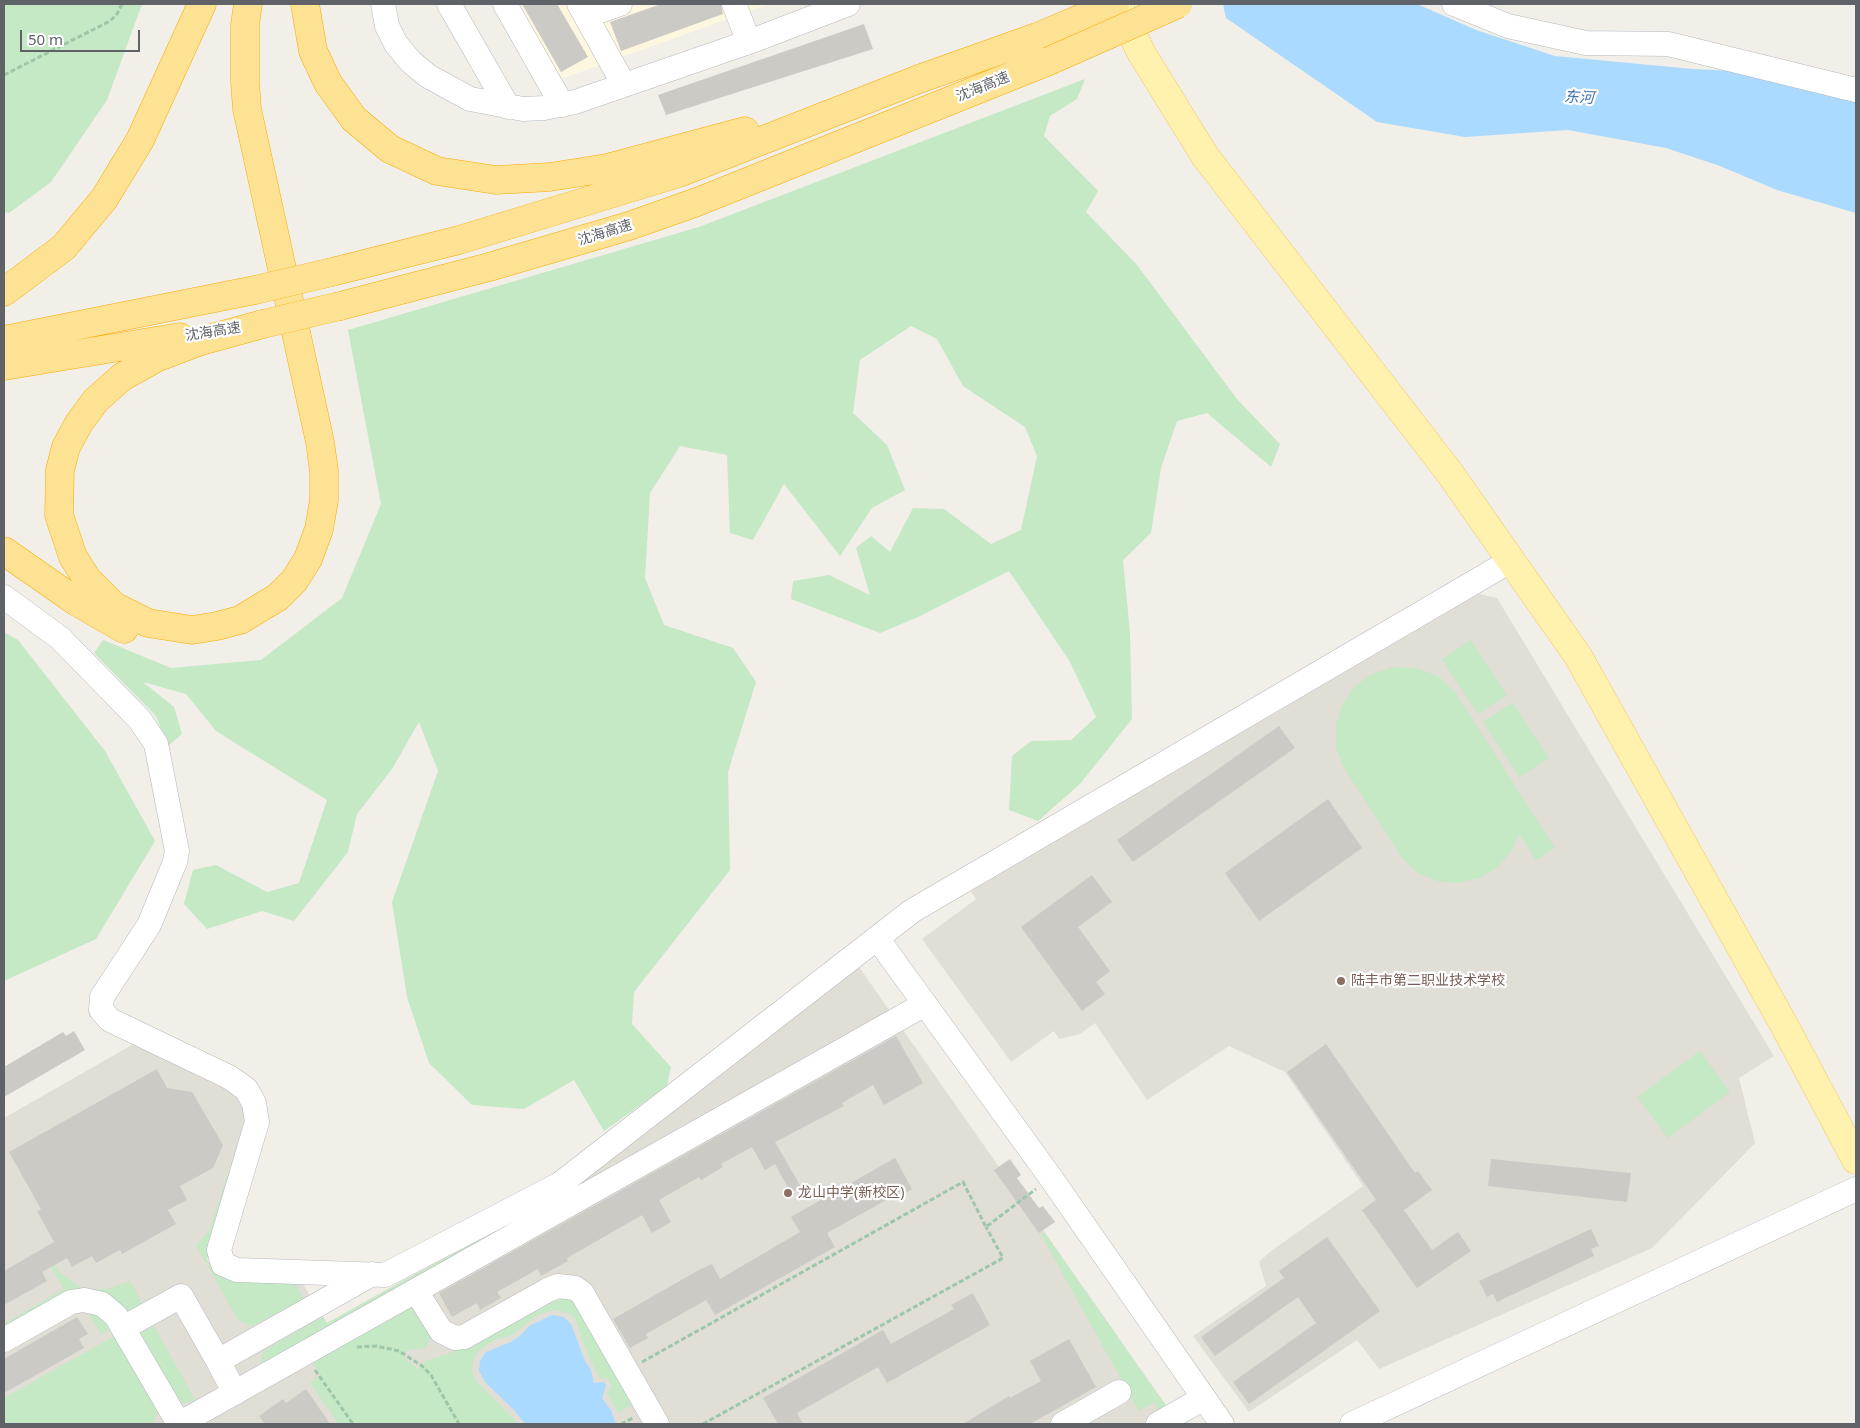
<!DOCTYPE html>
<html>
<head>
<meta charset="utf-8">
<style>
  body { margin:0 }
  #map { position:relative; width:1860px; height:1428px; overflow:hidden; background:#f1efe8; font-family:"Noto Sans",sans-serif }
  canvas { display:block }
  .frame { position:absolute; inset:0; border:5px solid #5f6368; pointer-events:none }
  .scale { position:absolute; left:20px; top:30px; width:120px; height:22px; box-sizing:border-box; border:2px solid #5f6368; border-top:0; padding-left:6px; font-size:15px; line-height:18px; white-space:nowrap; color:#5f6368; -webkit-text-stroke:4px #fff; paint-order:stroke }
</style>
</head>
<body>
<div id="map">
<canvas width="1860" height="1428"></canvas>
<div class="frame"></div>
<div class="scale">50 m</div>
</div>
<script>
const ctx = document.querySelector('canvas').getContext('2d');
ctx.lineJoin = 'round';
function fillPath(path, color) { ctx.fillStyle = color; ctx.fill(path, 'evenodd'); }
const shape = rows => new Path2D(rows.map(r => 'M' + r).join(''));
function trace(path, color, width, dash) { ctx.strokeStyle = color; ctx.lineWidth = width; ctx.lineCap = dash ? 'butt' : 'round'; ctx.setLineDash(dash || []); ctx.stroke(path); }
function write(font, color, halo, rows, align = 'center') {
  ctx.font = font + ' "Noto Sans","Noto Sans SC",sans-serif'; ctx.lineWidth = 4.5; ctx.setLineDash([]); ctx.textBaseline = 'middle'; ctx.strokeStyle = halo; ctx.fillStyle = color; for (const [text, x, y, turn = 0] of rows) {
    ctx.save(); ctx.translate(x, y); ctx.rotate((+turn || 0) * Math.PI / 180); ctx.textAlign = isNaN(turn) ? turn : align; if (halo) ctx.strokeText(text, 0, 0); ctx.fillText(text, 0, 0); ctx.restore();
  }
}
fillPath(shape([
  [517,4,769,4,561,79]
]), '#fef7e0');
fillPath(shape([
  [1479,594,1497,598,1774,1056,1739,1078,1755,1143,1652,1248,1379,1369,1357,1340,1249,1412,1193,1336,1266,1286,1259,1262,1271,1251,1363,1186,1285,1072,1229,1046,1147,1100,1095,1023,1080,1034,1059,1039,1054,1031,1011,1062,922,939,976,899,971,891],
  [859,967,1179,1424,4,1424,4,1118,137,1042,244,1097,250,1118,207,1259,214,1272,247,1282,303,1284,327,1323,436,1262]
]), '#e1ded6');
fillPath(shape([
  [4,4,142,4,107,100,51,182,9,213,4,212],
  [1085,79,1077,99,1050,116,1044,136,1098,191,1086,212,1137,265,1237,399,1280,444,1271,467,1207,413,1177,421,1161,468,1151,533,1123,560,1130,633,1132,719,1080,784,1038,821,1009,810,1012,756,1031,741,1071,740,1096,717,1070,662,1009,571,918,617,880,633,791,599,793,581,829,575,870,595,856,548,871,536,890,552,913,508,944,509,991,544,1021,530,1037,456,1025,427,963,386,937,339,911,326,860,360,853,413,887,445,905,490,872,508,840,556,784,484,753,540,730,533,727,455,680,446,650,493,645,578,664,625,733,648,756,682,728,772,730,870,634,992,632,1024,671,1067,667,1086,604,1131,574,1080,524,1109,472,1105,429,1063,407,997,392,902,438,771,419,722,392,769,357,814,348,852,294,921,262,911,207,929,184,904,193,870,216,865,267,892,299,883,327,800,216,731,186,694,143,682,174,707,182,734,168,746,156,716,94,653,103,640,171,668,261,660,342,598,381,504,348,330,699,227],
  [4,632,18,640,105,751,155,841,96,939,4,981],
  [1471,640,1507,695,1478,714,1442,659],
  [1392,667,1416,668,1438,676,1455,692,1555,848,1536,860,1519,834,1512,850,1497,868,1479,878,1458,883,1437,881,1417,872,1402,858,1343,766,1336,747,1336,725,1342,705,1353,688,1370,675],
  [1513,703,1549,758,1519,777,1483,722],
  [1700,1051,1730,1092,1668,1138,1637,1097],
  [250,1107,250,1118,207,1259,214,1272,247,1282,296,1284,304,1299,252,1326,238,1320,196,1245,209,1231],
  [538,1207,541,1212,263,1365,261,1359,263,1351,323,1317,327,1323],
  [1044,1232,1169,1410,1162,1415,1154,1402,1139,1411,1041,1235],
  [55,1265,58,1271,80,1287,90,1290,111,1288,130,1281,142,1303,125,1313,108,1298,4,1331,4,1324,64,1289,51,1267],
  [555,1297,570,1299,576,1303,634,1404,618,1413,607,1393,612,1386,607,1378,599,1378,584,1346,576,1320,568,1313,554,1310,539,1314,510,1336,494,1340,478,1351,473,1361,472,1373,479,1384,519,1424,339,1424,310,1383,321,1375,309,1357,407,1305,414,1308,431,1336,426,1348,407,1350,403,1357,419,1369,425,1361,448,1354],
  [86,1309,93,1310,114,1327,101,1335],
  [154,1326,196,1401,183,1403,177,1400,138,1335],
  [118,1334,159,1408,153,1424,4,1424,4,1398]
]), '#c5e8c5');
fillPath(shape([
  [1223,4,1417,4,1476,30,1555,56,1693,69,1753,72,1856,101,1856,213,1777,190,1720,166,1666,148,1568,130,1465,137,1377,122,1226,18],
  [552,1315,564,1317,571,1324,585,1361,591,1370,594,1383,604,1382,606,1386,602,1398,611,1410,616,1424,525,1424,514,1410,485,1382,479,1371,480,1361,486,1352,511,1342,520,1336,529,1326]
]), '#aadaff');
fillPath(shape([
  [522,4,557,4,588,57,561,72],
  [661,4,721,4,723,14,621,51,610,22],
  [864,24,873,49,666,115,658,95],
  [1279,726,1295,748,1133,862,1117,840],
  [1328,799,1362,848,1259,921,1225,873],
  [1092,875,1112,902,1078,927,1110,971,1096,982,1105,994,1082,1011,1021,927],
  [74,1031,85,1050,4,1097,4,1067,63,1032,66,1036],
  [896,1036,923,1083,884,1105,873,1085,842,1103,844,1106,775,1142,801,1187,791,1193,775,1164,765,1170,752,1147,721,1164,723,1167,701,1180,699,1177,659,1200,671,1222,652,1233,642,1215,567,1258,568,1261,541,1276,538,1269,497,1292,501,1298,480,1310,477,1303,452,1317,439,1293],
  [1326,1044,1415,1173,1418,1171,1432,1190,1404,1210,1432,1250,1458,1232,1471,1251,1417,1288,1362,1210,1376,1200,1287,1072],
  [157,1069,167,1088,192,1092,223,1145,213,1168,180,1186,187,1200,168,1210,176,1224,122,1254,120,1250,96,1263,92,1256,72,1267,67,1258,42,1272,47,1281,4,1305,4,1271,54,1242,37,1211,41,1209,9,1152],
  [895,1158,912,1189,892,1201,890,1198,827,1233,835,1247,715,1315,706,1300,646,1334,648,1338,630,1348,613,1319,699,1270,712,1264,720,1279,800,1232,791,1217],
  [1010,1159,1021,1175,1017,1178,1039,1208,1043,1206,1055,1222,1039,1233,994,1170],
  [1491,1159,1631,1173,1627,1202,1488,1186],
  [1591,1229,1599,1246,1591,1249,1594,1256,1497,1302,1493,1294,1487,1297,1479,1281],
  [1327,1237,1380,1311,1249,1404,1233,1382,1316,1323,1298,1297,1215,1356,1201,1337,1284,1278,1279,1271],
  [973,1293,990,1325,887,1383,878,1367,797,1413,803,1424,778,1424,763,1398,883,1330,891,1344,954,1309,951,1305],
  [77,1317,88,1334,79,1339,84,1348,4,1393,4,1359],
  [1069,1339,1096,1387,1030,1424,963,1424,1009,1396,1010,1398,1041,1381,1030,1361],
  [306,1389,330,1424,265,1424,259,1416,283,1399,286,1403]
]), '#cccac5');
const minor = shape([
  [383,4,387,26,396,44,411,62,428,76,470,99,523,109,544,108,575,102,749,42,848,4],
  [449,4,508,107],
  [505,4,562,105],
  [579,4,624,85],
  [734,4,749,42],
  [1454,4,1508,26,1586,43,1668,44,1856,90],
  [586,16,620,4],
  [4,597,60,638,140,720,156,744,177,851,175,862,149,925,102,997,101,1010,110,1020,229,1077,246,1089,254,1103,257,1122,219,1250,223,1264,237,1270,385,1275,560,1184,912,911,1512,560],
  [877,938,1051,1178,1222,1424],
  [416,1291,441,1331,455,1338,464,1337,548,1290,558,1286,575,1288,582,1293,657,1424],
  [123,1328,181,1296,218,1361],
  [4,1340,71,1302,84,1300,102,1304,116,1316,179,1424],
  [235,1393,218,1361,372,1274],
  [179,1424,925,1004],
  [1063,1424,1119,1392],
  [1158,1424,1204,1398],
  [1352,1424,1856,1189]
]);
const major = shape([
  [1118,5,1142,54,1205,156,1449,472,1578,656,1783,1023,1856,1160]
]);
const highway = shape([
  [248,4,245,25,245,82,247,109,320,442,324,471,324,500,319,529,308,559,294,581,278,597,240,620,217,626,192,630,148,623,114,606,87,579,73,557,59,515,60,470,66,447,79,423,96,400,122,377,156,358,201,341,263,324],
  [305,4,313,51,328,83,354,119,390,149,437,171,496,180,550,177,607,168,745,131],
  [332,272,459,240,679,173,919,79,1037,37,1115,4],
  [4,292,64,247,104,199,140,140,202,4],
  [340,306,489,267,629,226,697,202,1049,61],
  [4,340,255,290],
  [4,366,180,337],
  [4,551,77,602,124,629]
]);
trace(minor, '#b5b8bc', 25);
trace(major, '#f2c960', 29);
trace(highway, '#f9ab00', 29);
trace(shape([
  [4,75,110,21,117,14,122,4],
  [357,1347,376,1346,399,1351,422,1366,431,1375,459,1424],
  [642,1362,963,1182,986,1227,1036,1189],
  [315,1370,353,1424],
  [621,1424,633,1418],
  [703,1424,1003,1258,986,1227]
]), '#9cc7a9', 3, [5, 2.5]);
trace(minor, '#fff', 24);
trace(major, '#fff2af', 28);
trace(highway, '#fde293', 28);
const highwayBridge = shape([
  [1049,61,1178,4],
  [255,290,332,272],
  [263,324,340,306]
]);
trace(highwayBridge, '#f9ab00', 29, []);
trace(highwayBridge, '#fde293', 28);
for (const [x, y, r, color] of [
  [1341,981,5,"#8d6e63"],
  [788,1193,5,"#8d6e63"]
]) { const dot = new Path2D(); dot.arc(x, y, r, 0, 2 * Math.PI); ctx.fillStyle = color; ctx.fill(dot); trace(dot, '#fff', 2); }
write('14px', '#5f6368', '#fff', [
  ["沈海高速",983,87,-22],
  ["沈海高速",605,233,-17],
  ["沈海高速",213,332,-9]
]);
write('14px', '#785e54', '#fff', [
  ["陆丰市第二职业技术学校",1351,981],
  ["龙山中学(新校区)",798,1193]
], 'left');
write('italic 15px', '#4174aa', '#fff', [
  ["东河",1579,98,3]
]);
</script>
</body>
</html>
